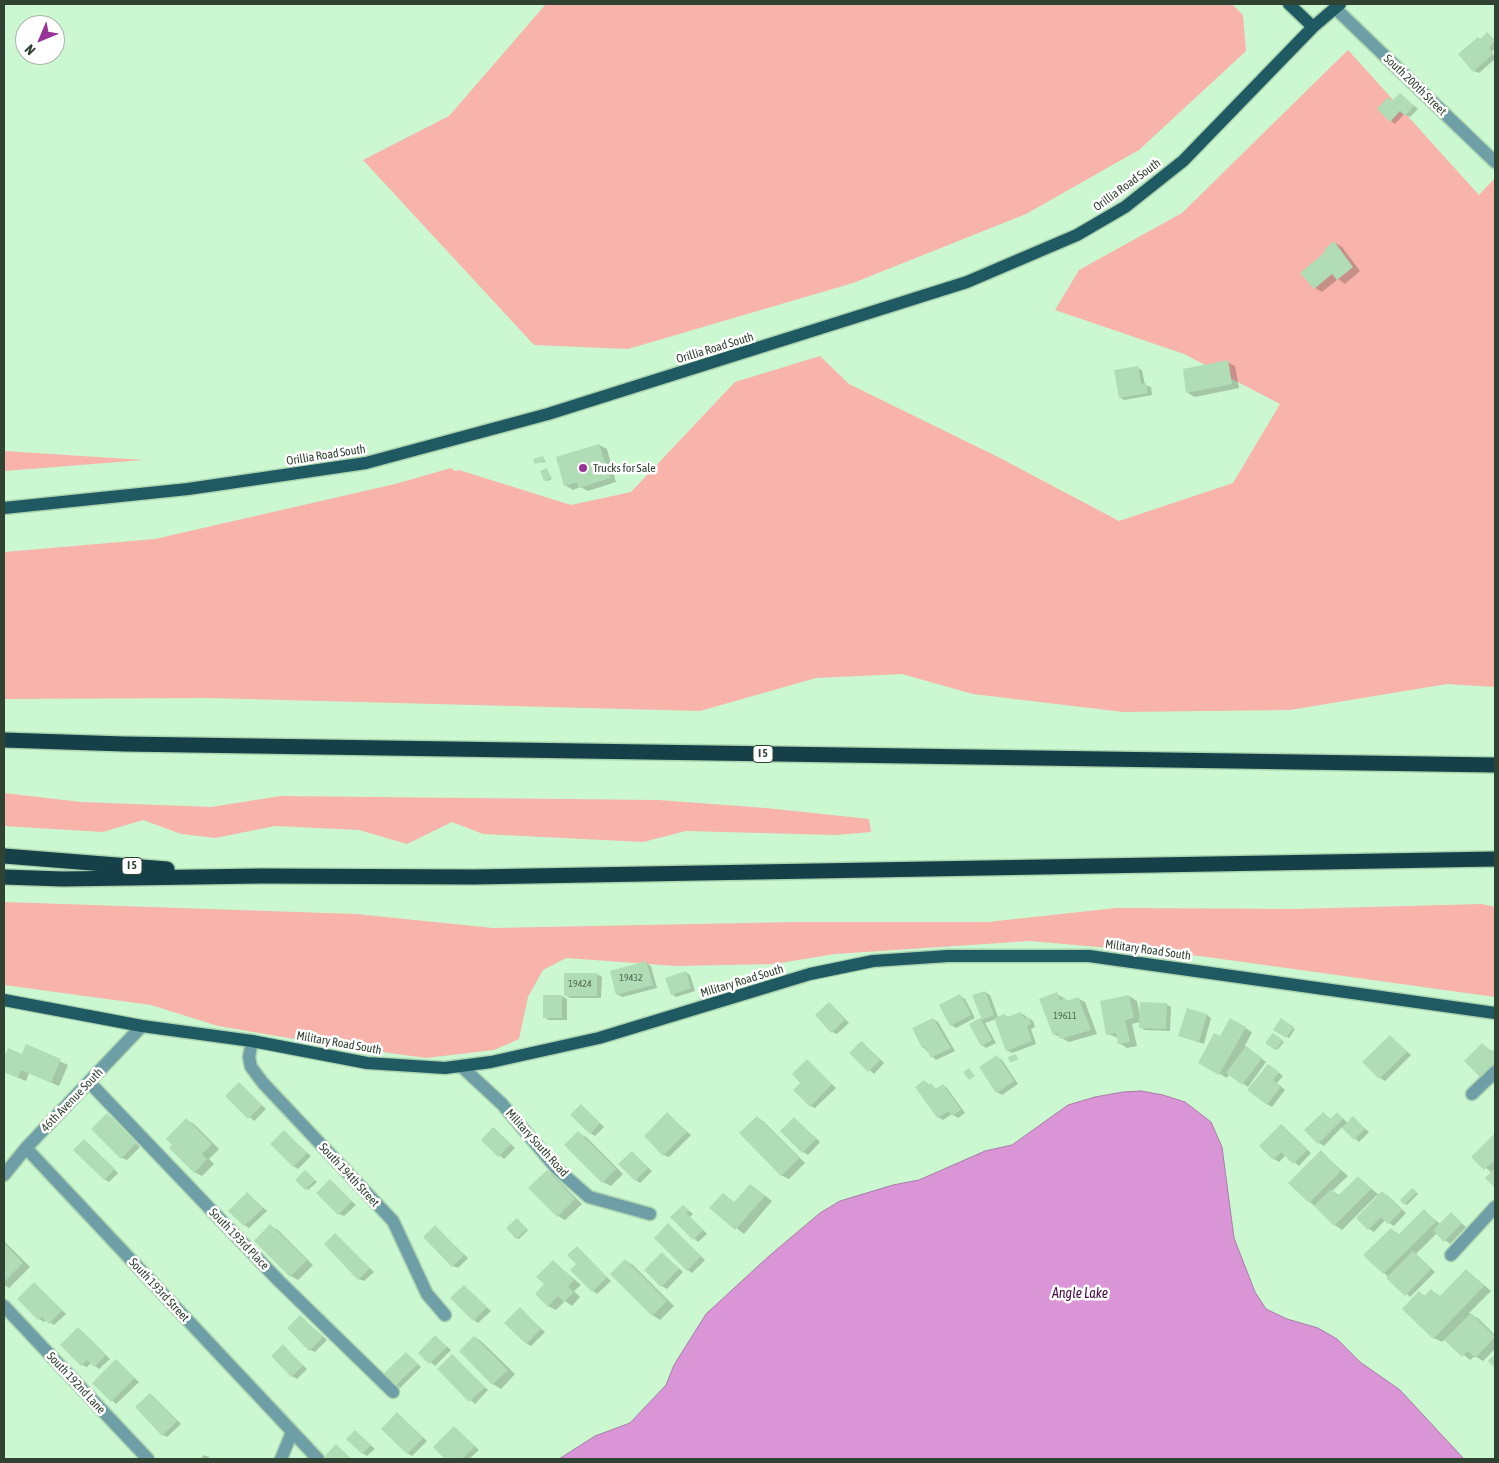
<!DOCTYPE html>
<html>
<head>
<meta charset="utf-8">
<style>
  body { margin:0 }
  #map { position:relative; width:1499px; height:1463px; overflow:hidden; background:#cbf8d0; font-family:"Asap Condensed",sans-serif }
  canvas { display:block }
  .frame { position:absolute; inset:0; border:5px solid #304232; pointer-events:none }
  .north { position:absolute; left:15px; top:15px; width:50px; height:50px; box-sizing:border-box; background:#fff; border:1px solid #acb3ad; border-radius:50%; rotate:225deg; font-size:14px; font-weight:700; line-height:20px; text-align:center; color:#304232 }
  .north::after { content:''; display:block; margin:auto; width:18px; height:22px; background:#983297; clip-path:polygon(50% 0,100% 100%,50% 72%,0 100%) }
</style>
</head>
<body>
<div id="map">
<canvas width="1499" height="1463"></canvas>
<div class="frame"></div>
<div class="north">N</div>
</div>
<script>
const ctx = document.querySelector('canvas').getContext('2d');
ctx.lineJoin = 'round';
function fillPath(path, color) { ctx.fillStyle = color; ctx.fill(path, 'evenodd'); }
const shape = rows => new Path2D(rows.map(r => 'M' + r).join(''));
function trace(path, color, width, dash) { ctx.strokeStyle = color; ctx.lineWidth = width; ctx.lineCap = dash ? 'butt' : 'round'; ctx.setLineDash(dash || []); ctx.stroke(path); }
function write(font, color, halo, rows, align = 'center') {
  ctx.font = font + ' "Asap Condensed",sans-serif'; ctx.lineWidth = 5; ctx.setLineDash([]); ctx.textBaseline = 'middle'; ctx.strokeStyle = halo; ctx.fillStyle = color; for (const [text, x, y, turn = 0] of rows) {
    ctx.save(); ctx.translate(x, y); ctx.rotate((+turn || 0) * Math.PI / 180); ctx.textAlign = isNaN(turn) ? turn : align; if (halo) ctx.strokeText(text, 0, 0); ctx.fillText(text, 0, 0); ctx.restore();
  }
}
fillPath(shape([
  [546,4,1232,4,1243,15,1246,51,1139,150,1026,214,853,283,628,349,534,345,363,160,449,116],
  [1348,50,1479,195,1495,178,1495,687,1447,684,1290,710,1123,712,973,694,902,674,816,678,700,711,208,698,4,699,4,552,155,539,395,484,451,468,455,471,459,470,571,505,631,492,735,382,820,356,849,384,1000,458,1119,521,1233,483,1280,404,1184,354,1055,310,1079,270,1182,213],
  [4,451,144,460,4,471],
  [4,793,81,802,211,807,281,796,658,800,766,808,869,819,871,832,835,835,686,831,643,842,483,834,452,822,407,844,359,830,275,826,215,838,181,834,143,820,103,832,4,826],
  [4,902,356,914,493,928,795,922,988,922,1116,908,1294,909,1482,904,1495,907,1495,997,1200,956,1030,941,835,954,774,964,676,966,566,958,543,970,528,997,519,1039,494,1050,426,1058,324,1044,218,1026,151,1005,4,985]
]), '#f8b3aa');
const water = shape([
  [1141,1091,1163,1095,1185,1102,1211,1122,1222,1147,1234,1238,1255,1292,1266,1309,1287,1319,1318,1328,1337,1339,1360,1362,1400,1390,1464,1459,559,1459,595,1436,630,1423,666,1385,674,1365,706,1314,769,1256,820,1213,840,1201,893,1185,919,1180,985,1151,1012,1145,1068,1105,1095,1097,1123,1092,1141,1091]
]);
fillPath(water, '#da95d7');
trace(water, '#a77ca6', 1);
fillPath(shape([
  [1488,34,1495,40,1495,49,1492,51,1495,59,1479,73,1474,71,1481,40],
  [1401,95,1418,109,1410,117,1404,114,1395,124,1391,121],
  [1334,242,1342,247,1360,271,1345,284,1338,279,1322,292,1315,288,1327,252],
  [1227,362,1235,366,1239,388,1195,397,1188,393],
  [1138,368,1142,370,1145,385,1151,387,1152,395,1124,400,1120,397],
  [599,445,607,449,616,482,588,491,580,487,573,490,565,485],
  [543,457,546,462,536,463],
  [547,469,552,479,547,481,545,480],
  [646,963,651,966,657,988,622,997,617,994],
  [685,972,690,975,695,991,676,997,672,994],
  [597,974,602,977,601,998,570,998,565,995],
  [985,992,990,995,998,1017,1005,1015,1009,1018,1021,1013,1033,1021,1035,1027,1031,1029,1036,1044,1012,1053,1007,1050,996,1019,985,1023,996,1043,986,1048,982,1045,971,1025,982,1018],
  [1057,994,1069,1001,1077,998,1085,1002,1097,1034,1069,1042,1054,1034],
  [562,996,567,999,567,1020,549,1020,544,1017],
  [960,996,965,999,975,1018,956,1028,951,1025],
  [1129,996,1137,1001,1140,1016,1166,1004,1171,1007,1170,1031,1145,1030,1140,1027,1140,1022,1132,1024,1137,1046,1127,1048,1119,1043,1118,1038,1108,1034],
  [830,1003,849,1023,837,1034,832,1032],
  [1207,1015,1211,1018,1204,1044,1180,1036],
  [933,1019,938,1022,955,1051,936,1060,923,1047],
  [1231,1020,1252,1032,1245,1046,1266,1062,1248,1087,1229,1074,1227,1078,1200,1062,1221,1038],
  [1281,1020,1295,1029,1289,1038,1275,1029],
  [1274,1034,1284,1042,1277,1050,1267,1043],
  [1390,1036,1411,1055,1385,1081,1380,1078],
  [862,1042,884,1063,874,1074,851,1053],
  [1482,1044,1493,1052,1495,1050,1495,1069,1486,1079,1481,1076],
  [27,1046,68,1065,59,1086,29,1073,26,1081,4,1072,4,1060,8,1050,22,1056],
  [997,1057,1002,1060,1018,1084,1002,1095,997,1092],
  [807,1061,836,1088,815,1108,811,1106,802,1083],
  [1273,1068,1283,1076,1277,1083,1285,1090,1272,1107,1267,1104],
  [925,1082,937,1089,943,1085,947,1088,965,1113,958,1118,952,1114,943,1120,938,1117,917,1087],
  [239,1084,266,1109,254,1121,227,1096],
  [581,1105,604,1127,595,1136,590,1133],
  [1323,1113,1331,1119,1337,1113,1348,1123,1353,1118,1369,1132,1359,1142,1342,1127,1324,1146,1319,1143],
  [667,1114,691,1135,669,1157,664,1155],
  [757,1117,764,1122,805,1163,789,1179,781,1175],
  [112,1118,140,1147,127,1160,122,1158],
  [794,1118,820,1142,808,1155,803,1152],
  [186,1120,194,1124,219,1149,209,1159,214,1164,202,1176,194,1172],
  [1282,1125,1311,1153,1299,1166,1286,1155,1279,1162,1274,1159],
  [494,1128,515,1148,504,1159,482,1140],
  [284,1132,311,1156,298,1169,293,1166],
  [578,1133,586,1137,623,1174,611,1186,603,1182],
  [1495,1134,1495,1186,1487,1178,1492,1173,1473,1157],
  [84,1140,118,1173,109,1182,104,1179],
  [632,1152,652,1171,640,1183,636,1180],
  [1321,1152,1348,1176,1332,1191,1339,1195,1358,1177,1380,1196,1383,1193,1387,1195,1406,1213,1394,1226,1385,1220,1374,1232,1369,1229,1378,1197,1377,1195,1342,1230,1335,1225,1310,1202],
  [547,1171,554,1176,582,1204,565,1220,558,1216],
  [308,1173,317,1182,308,1190,297,1180],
  [330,1181,356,1205,344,1216,339,1214],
  [751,1185,772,1201,744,1234,711,1208,723,1194,735,1203],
  [1414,1190,1418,1194,1407,1205,1401,1200],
  [248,1194,267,1211,249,1228,244,1225],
  [683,1206,693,1214,690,1217,707,1234,698,1242,672,1217],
  [1424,1211,1440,1224,1451,1214,1466,1227,1450,1244,1437,1233,1416,1254,1435,1272,1410,1297,1365,1255,1391,1229,1400,1235],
  [519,1221,528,1230,519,1239,517,1238],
  [668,1225,705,1260,692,1273,688,1270],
  [271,1226,278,1230,313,1265,298,1280,291,1276],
  [435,1227,468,1258,458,1268,453,1266],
  [335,1235,374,1272,364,1281,359,1279],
  [4,1241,30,1267,9,1288,4,1285],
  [577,1248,611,1281,597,1294,593,1291,578,1264],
  [663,1254,683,1272,667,1289,662,1286],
  [625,1260,633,1265,674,1306,660,1320,652,1315],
  [553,1261,581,1285,574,1291,580,1297,572,1306,565,1301,556,1310,548,1306,546,1284],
  [1466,1270,1491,1291,1469,1313,1479,1319,1495,1335,1495,1349,1483,1361,1475,1356,1470,1360,1445,1339,1442,1342,1434,1338,1404,1309,1419,1293,1425,1296,1431,1290,1441,1297],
  [34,1283,66,1314,54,1325,46,1320,44,1322,39,1319,19,1299],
  [464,1286,491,1311,478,1323,474,1320],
  [520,1309,545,1332,531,1346,526,1343],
  [300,1316,327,1340,315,1352,310,1350],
  [83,1332,110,1359,99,1369,91,1363,87,1367,82,1365],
  [436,1337,451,1350,435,1366,420,1353],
  [475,1337,482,1342,515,1374,501,1389,493,1384,460,1351],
  [283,1346,307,1369,297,1379,292,1376],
  [406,1353,421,1367,400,1388,395,1386],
  [452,1356,488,1390,475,1404,438,1369],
  [116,1361,139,1382,116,1404,94,1383],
  [151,1394,181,1424,167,1437,163,1435],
  [398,1414,427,1441,412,1456,407,1453],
  [454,1428,479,1450,469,1459,447,1459,435,1447],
  [355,1431,375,1449,367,1456,362,1453],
  [336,1446,341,1449,351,1459,330,1459,326,1456],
  [204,1455,209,1457,211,1459,200,1459]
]), '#0003');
fillPath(shape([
  [1487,32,1495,41,1489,48,1493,54,1473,72,1458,54,1478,37,1480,39],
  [1400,93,1414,106,1405,116,1400,111,1390,122,1377,109,1388,97,1392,101],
  [1334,241,1353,267,1337,280,1332,274,1314,289,1300,273,1325,252,1324,250],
  [1228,360,1232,384,1186,393,1183,369],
  [1138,366,1141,384,1146,383,1148,393,1119,398,1114,370],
  [599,444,610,478,579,488,577,482,564,486,556,457],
  [543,456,545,461,535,464,533,459],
  [547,468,551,478,544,481,540,471],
  [646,961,653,985,616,995,610,971],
  [686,971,691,988,671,995,665,978],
  [564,973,597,973,597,996,564,996],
  [985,991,994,1015,982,1020,972,995],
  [1057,992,1060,1000,1065,998,1067,1001,1078,997,1091,1030,1060,1039,1058,1033,1053,1035,1039,999],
  [960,994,971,1015,950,1026,939,1005],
  [543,995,562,995,562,1018,543,1018],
  [1129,995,1134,1018,1125,1020,1130,1042,1118,1044,1116,1033,1106,1035,1100,1001],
  [829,1002,845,1020,831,1033,815,1015],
  [1140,1002,1167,1003,1166,1029,1139,1028],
  [1187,1008,1207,1014,1199,1042,1178,1036],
  [1021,1012,1024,1018,1028,1017,1031,1024,1027,1026,1032,1041,1006,1051,994,1018,1005,1014,1006,1017],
  [933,1018,951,1048,931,1058,925,1047,922,1048,912,1028],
  [980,1018,992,1040,981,1046,969,1024],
  [1230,1018,1246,1027,1219,1075,1198,1063,1214,1033,1220,1036],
  [1281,1018,1294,1027,1286,1038,1273,1030],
  [1273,1033,1283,1040,1275,1050,1265,1043],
  [1390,1035,1407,1052,1379,1079,1362,1062],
  [861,1041,880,1060,868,1072,849,1053],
  [1482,1043,1491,1052,1495,1048,1495,1062,1480,1077,1464,1061],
  [26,1044,61,1059,51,1083,21,1070,18,1078,4,1072,4,1057,8,1048,22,1054],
  [1246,1046,1262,1058,1242,1085,1226,1073],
  [1016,1054,1018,1060,1010,1062,1008,1057],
  [997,1055,1014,1081,996,1093,979,1067],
  [807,1059,832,1084,810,1107,793,1090,800,1083,792,1074],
  [1268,1064,1279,1072,1273,1080,1281,1086,1267,1105,1247,1090],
  [969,1068,975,1076,969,1080,963,1072],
  [924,1080,928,1085,931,1083,935,1089,943,1084,961,1110,952,1116,949,1111,937,1118,915,1087],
  [239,1082,262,1105,248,1119,225,1096],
  [581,1104,600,1123,590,1134,570,1115],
  [667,1112,687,1132,663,1156,644,1136],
  [1323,1112,1330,1119,1337,1112,1343,1119,1318,1144,1304,1130],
  [107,1113,136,1143,121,1159,91,1129],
  [757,1116,799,1158,781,1176,739,1133],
  [1353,1116,1365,1129,1354,1140,1342,1128],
  [794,1117,816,1139,802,1153,780,1131],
  [186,1118,212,1144,202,1154,207,1159,194,1173,169,1148,172,1145,166,1139],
  [1281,1124,1307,1150,1293,1164,1281,1152,1273,1160,1259,1146],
  [493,1127,511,1144,498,1157,481,1140],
  [284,1130,307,1153,293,1167,270,1144],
  [578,1131,616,1169,602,1183,564,1145],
  [1495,1133,1495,1160,1484,1170,1471,1157],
  [84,1139,115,1169,104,1180,73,1150],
  [1321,1150,1341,1171,1309,1203,1288,1183],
  [632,1151,648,1168,635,1181,618,1164],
  [1495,1168,1495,1188,1485,1178],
  [305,1170,315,1180,305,1190,295,1180],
  [547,1170,575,1199,557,1217,528,1188],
  [1358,1176,1371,1189,1334,1226,1314,1206,1331,1189,1338,1196],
  [330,1179,352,1201,338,1215,316,1193],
  [750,1184,765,1196,735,1230,709,1208,723,1193,734,1202],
  [1412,1188,1417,1192,1404,1205,1400,1200],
  [1382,1191,1402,1210,1388,1224,1381,1217,1368,1230,1356,1218],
  [247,1192,263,1208,244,1226,228,1211],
  [683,1205,689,1210,686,1213,703,1230,693,1240,670,1217],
  [1424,1209,1436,1222,1383,1274,1363,1255,1391,1228,1398,1235],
  [1451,1212,1462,1223,1444,1242,1433,1230],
  [517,1218,527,1229,516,1239,506,1228],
  [668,1223,701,1256,687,1271,654,1238],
  [270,1224,307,1260,290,1277,254,1241],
  [435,1225,464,1255,452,1267,423,1237],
  [335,1233,370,1268,358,1280,324,1244],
  [4,1243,23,1263,4,1282],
  [577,1246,607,1277,592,1292,570,1270,576,1264,567,1255],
  [1413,1251,1431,1269,1405,1296,1386,1278],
  [662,1252,679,1269,661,1287,644,1270],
  [625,1259,667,1301,652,1316,610,1274],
  [553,1260,574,1280,568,1287,574,1292,564,1302,558,1296,548,1307,535,1294,544,1284,536,1277],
  [1466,1269,1484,1286,1433,1339,1402,1309,1419,1291,1424,1296,1431,1289,1439,1297],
  [34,1282,62,1310,49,1324,42,1317,38,1320,17,1299],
  [464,1285,487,1307,473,1321,450,1298],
  [520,1307,541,1329,526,1344,504,1323],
  [1471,1313,1495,1337,1475,1358,1468,1351,1462,1357,1444,1340],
  [300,1315,323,1337,309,1351,287,1328],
  [78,1327,106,1355,94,1367,87,1360,81,1366,60,1345],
  [435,1335,447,1347,429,1364,418,1353],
  [474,1336,508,1370,492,1385,459,1351],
  [283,1344,303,1366,291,1377,271,1356],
  [406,1352,418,1364,394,1387,382,1375],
  [452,1354,485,1387,469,1402,437,1369],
  [1495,1354,1495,1368,1488,1361],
  [116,1359,135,1378,111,1402,92,1383],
  [150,1393,177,1421,162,1436,135,1407],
  [397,1412,423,1438,407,1454,381,1429],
  [454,1426,475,1446,462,1459,445,1459,433,1447],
  [355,1430,371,1445,362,1454,346,1439],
  [336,1444,349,1458,348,1459,328,1459,325,1456]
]), '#b1ddb6');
const minor = shape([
  [1335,8,1495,162],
  [252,1041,249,1057,251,1067,263,1083,393,1221,427,1294,445,1315],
  [461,1066,502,1104,556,1168,589,1197,650,1214],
  [89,1082,279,1281,393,1392],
  [1472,1094,1495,1072],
  [26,1148,318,1459],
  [4,1175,26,1148,142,1026],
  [1451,1255,1495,1207],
  [4,1306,148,1459],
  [281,1459,292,1432]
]);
const major = shape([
  [1289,4,1313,27],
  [4,508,188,489,366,463,548,414,967,282,1077,235,1125,207,1183,161,1313,27,1340,4],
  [4,1000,142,1026,252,1041,367,1063,445,1068,491,1062,599,1038,810,974,873,961,948,956,1089,956,1495,1013]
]);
const highway = shape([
  [4,740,124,744,1495,765],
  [4,856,167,869],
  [4,877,63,879,261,876,474,877,1495,859]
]);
trace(minor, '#acd4b0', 15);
trace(major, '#acd4b0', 15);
trace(highway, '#acd4b0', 18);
trace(minor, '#6e9fa7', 12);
trace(major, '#1f5a63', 12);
trace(highway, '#154047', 15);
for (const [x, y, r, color] of [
  [583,468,5,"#983297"]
]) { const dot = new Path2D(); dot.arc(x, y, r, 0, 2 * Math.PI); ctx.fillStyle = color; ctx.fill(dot); trace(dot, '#fff', 2); }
write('10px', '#506953', null, [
  ["19432",631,978],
  ["19424",580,984],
  ["19611",1065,1016]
]);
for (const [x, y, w] of [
  [763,754,20],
  [132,866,20]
]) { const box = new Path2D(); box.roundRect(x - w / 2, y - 8.5, w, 17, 4); ctx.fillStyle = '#fff'; ctx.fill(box); trace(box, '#304232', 1); }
write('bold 11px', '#304232', null, [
  ["I 5",763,754],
  ["I 5",132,866]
]);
write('12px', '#304232', '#fff', [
  ["South 200th Street",1415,85,44],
  ["Orillia Road South",1127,185,-36],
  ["Orillia Road South",715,348,-17],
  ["Orillia Road South",326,455,-9],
  ["Military Road South",1148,950,8],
  ["Military Road South",742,981,-17],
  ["Military Road South",339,1043,10],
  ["46th Avenue South",72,1100,-46],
  ["Military South Road",537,1143,48],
  ["South 194th Street",349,1175,47],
  ["South 193rd Place",239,1239,46],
  ["South 193rd Street",159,1290,47],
  ["South 192nd Lane",76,1383,47]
]);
write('12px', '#304232', '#fff', [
  ["Trucks for Sale",593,468]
], 'left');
write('italic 14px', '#470747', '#fff', [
  ["Angle Lake",1080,1294]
]);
</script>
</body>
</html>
